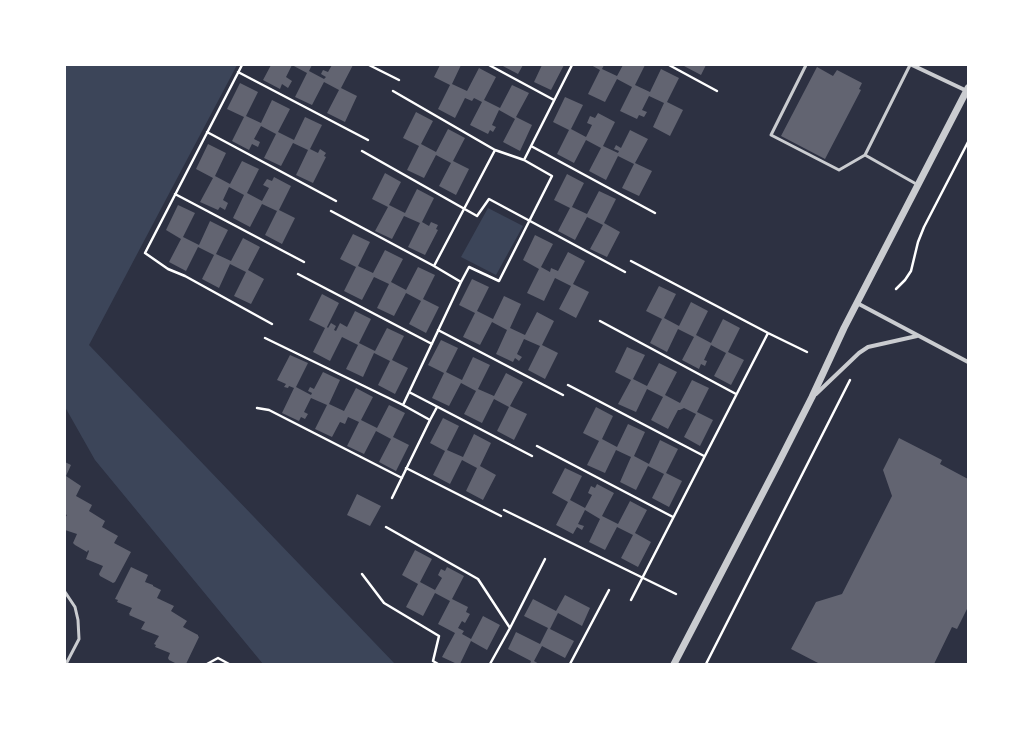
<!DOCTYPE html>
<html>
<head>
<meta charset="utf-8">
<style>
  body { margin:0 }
  #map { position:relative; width:1033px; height:729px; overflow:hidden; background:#2d3142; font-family:Ubuntu,sans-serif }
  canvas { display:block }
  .frame { position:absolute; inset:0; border:66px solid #fff; pointer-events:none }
</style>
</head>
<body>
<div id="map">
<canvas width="1033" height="729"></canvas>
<div class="frame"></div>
</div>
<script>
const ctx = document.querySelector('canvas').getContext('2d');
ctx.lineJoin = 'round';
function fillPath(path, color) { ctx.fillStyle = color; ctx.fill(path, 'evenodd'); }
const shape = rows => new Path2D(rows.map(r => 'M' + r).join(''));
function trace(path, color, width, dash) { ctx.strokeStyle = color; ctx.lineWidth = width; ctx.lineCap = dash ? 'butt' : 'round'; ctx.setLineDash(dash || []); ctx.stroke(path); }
fillPath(shape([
  [65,65,237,65,89,345,395,664,263,664,95,460,65,407],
  [488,208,523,226,496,275,461,257]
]), '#3c4559');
fillPath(shape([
  [271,65,312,65,309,71,324,79,326,77,321,74,323,70,328,72,332,65,353,65,341,88,357,96,345,122,327,113,339,90,324,82,312,105,295,97,307,73,292,65,286,77,292,81,288,88,282,84,280,89,263,80],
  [440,65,461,65,452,84,467,91,479,68,496,77,484,100,500,108,512,85,529,93,516,117,532,125,520,151,503,142,515,119,499,110,492,125,496,127,493,132,490,130,488,134,470,125,482,102,474,98,472,101,465,98,455,118,438,109,450,85,434,77],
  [501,65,523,65,518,74],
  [542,65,564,65,551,90,534,82],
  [591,65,604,65,602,69,617,76,623,65,645,65,635,85,650,92,661,69,679,78,667,102,683,110,670,136,653,127,664,103,649,96,642,110,647,112,644,117,639,115,637,119,620,111,632,87,617,79,605,102,588,94,600,70],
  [685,65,706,65,701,75,684,66],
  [817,67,833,76,837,70,862,83,859,89,861,90,825,159,781,136],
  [240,83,258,92,246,116,261,123,272,100,290,109,278,132,294,140,305,117,322,125,310,149,318,153,320,149,326,153,324,156,326,157,313,183,296,175,308,150,293,143,281,166,264,158,276,134,261,126,254,139,260,142,258,147,252,144,249,150,232,141,244,117,227,109],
  [565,97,583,105,571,129,586,137,592,125,587,123,590,116,595,118,598,113,615,122,603,146,618,153,619,151,614,149,616,145,621,148,630,130,648,139,635,163,652,171,639,196,622,188,634,164,618,156,606,180,589,171,601,148,586,140,574,163,557,154,569,130,553,122],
  [416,112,433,121,421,144,436,152,448,129,465,138,453,161,469,169,456,195,439,186,451,163,436,155,424,178,407,170,419,146,403,138],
  [208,144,226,153,215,176,230,184,242,161,259,169,247,193,262,201,269,188,263,185,267,179,272,181,274,177,291,186,279,210,295,218,282,244,265,235,277,211,262,204,250,227,233,218,244,195,229,187,223,200,228,203,225,210,220,207,218,210,200,202,213,178,196,169],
  [385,173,401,182,389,205,405,213,417,189,434,198,422,222,429,226,431,222,438,225,436,229,438,230,425,255,408,247,420,223,404,216,392,239,375,231,388,207,372,199],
  [567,174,584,183,572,207,587,214,599,191,616,199,604,223,620,232,607,257,590,249,603,225,587,217,575,240,558,231,570,208,554,200],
  [178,205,195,213,183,237,199,245,210,221,228,230,216,254,231,261,243,238,260,247,248,270,264,279,251,304,234,296,246,272,230,264,219,288,202,279,214,255,198,247,186,271,169,262,181,239,166,230],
  [353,234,370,242,358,266,373,273,385,250,403,259,391,282,406,290,418,267,435,275,423,299,439,307,426,333,409,324,421,301,406,293,394,316,377,308,389,284,374,277,362,300,344,291,356,267,340,259],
  [535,235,553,244,541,267,550,272,551,268,558,271,568,252,585,261,573,284,589,292,576,318,559,309,571,286,555,278,544,301,527,293,539,269,523,260],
  [472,279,489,287,477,311,493,319,504,296,521,304,510,328,525,335,537,312,554,321,542,345,558,353,545,379,528,370,540,346,524,339,517,354,522,357,519,361,515,358,513,362,496,354,507,330,492,322,480,345,463,337,475,313,459,305],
  [659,286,676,294,664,318,679,326,691,302,708,311,696,335,711,343,723,319,740,328,728,352,744,360,731,385,714,376,726,353,711,345,704,360,707,361,705,366,701,364,699,369,682,360,694,337,678,329,667,352,650,343,662,319,646,311],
  [322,294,339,303,327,327,328,328,331,323,336,326,334,330,336,331,340,323,347,327,355,311,371,319,359,343,375,351,387,328,404,336,392,360,408,368,395,394,378,385,390,361,374,353,363,377,346,369,358,345,342,337,330,361,313,352,325,328,309,320],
  [441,340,458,348,446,372,462,380,473,357,490,365,478,389,494,396,506,373,523,382,510,406,527,414,514,440,497,431,509,407,494,399,482,423,464,414,476,391,461,383,449,406,432,398,444,373,428,365],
  [627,347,645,355,633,379,647,386,659,363,677,372,665,395,680,403,692,380,709,388,697,412,713,420,700,446,684,437,696,414,684,408,680,410,678,410,668,429,651,420,663,397,647,389,636,412,618,404,631,380,615,372],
  [290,355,308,363,296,387,311,395,312,393,308,391,310,387,314,389,323,372,340,380,329,404,344,411,356,388,373,397,361,420,377,428,389,405,405,413,393,437,409,445,396,471,379,462,391,439,376,431,364,454,347,446,359,422,348,417,345,424,340,422,332,437,315,429,327,405,311,398,304,412,308,414,305,419,301,417,299,421,282,413,294,388,289,386,288,388,284,387,286,384,277,380],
  [596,407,613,416,602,439,617,447,628,424,645,432,634,456,649,464,660,440,678,449,666,473,682,481,669,507,652,498,664,474,648,466,636,490,620,482,631,457,616,450,605,473,587,465,599,441,583,433],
  [443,418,459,426,447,450,463,457,474,434,491,443,480,466,496,475,483,500,466,491,477,468,462,460,450,484,433,475,445,451,430,443],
  [899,438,942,460,940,464,968,479,968,607,957,629,952,627,934,664,820,664,791,649,816,602,842,594,892,496,883,470],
  [65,462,71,465,66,476,81,486,76,496,92,505,89,511,105,521,102,527,118,536,114,543,131,552,115,582,113,583,100,576,99,574,103,566,86,559,89,551,88,550,87,552,75,545,73,543,77,534,65,530,65,518,67,515,65,514],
  [565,468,582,476,570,500,585,508,592,495,588,493,591,486,595,488,597,484,614,493,602,516,618,524,630,501,647,510,635,533,651,542,638,567,621,558,633,535,617,527,605,550,589,542,600,519,585,510,578,524,584,526,582,530,577,527,573,534,556,525,568,502,552,493],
  [357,494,381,506,370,526,347,515],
  [415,550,432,559,420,582,435,590,442,578,438,575,441,569,445,571,447,567,464,576,452,599,468,607,466,612,470,614,465,623,462,621,458,628,464,631,462,634,471,639,483,616,500,625,487,650,471,641,460,664,457,664,442,657,455,633,438,624,450,601,435,593,423,616,406,607,418,584,402,575],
  [131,567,148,575,145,582,153,585,153,586,161,590,157,598,174,606,171,611,187,621,183,627,198,635,198,636,199,637,186,664,177,664,169,660,168,658,170,653,155,647,156,645,154,644,159,636,141,629,145,622,129,615,130,614,129,614,132,608,117,602,118,600,115,599],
  [565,595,590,608,582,626,558,613,550,629,574,641,565,658,542,646,534,661,539,664,530,664,531,661,508,649,516,632,540,644,548,628,524,616,533,599,556,611]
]), '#626471');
trace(shape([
  [242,65,145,253,168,269,185,276,272,324],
  [369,65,399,80],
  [489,65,554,100],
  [669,65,717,91],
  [238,72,368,140],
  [207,132,336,201],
  [531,146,655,213],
  [495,150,524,160],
  [362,151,477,216,489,199,625,272],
  [175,194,304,262],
  [331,211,434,266],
  [631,261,768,333,807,352],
  [298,274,432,344],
  [461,282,469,267,499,281,552,176,524,160,572,65],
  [896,289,905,280,911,271,918,242,924,227,968,142],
  [600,321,736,394],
  [438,330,563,395],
  [265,338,403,405],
  [568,385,704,456],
  [409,392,532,456],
  [257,408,269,410,402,478],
  [430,420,437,407],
  [537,446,673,517],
  [406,468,501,516],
  [392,498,430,420,403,405,461,282,434,266,495,150,393,91],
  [504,510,676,594],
  [386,527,478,579,510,628],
  [362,574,384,603,439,636,433,661,438,664],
  [631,600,768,333],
  [207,664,218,658,229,664],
  [490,664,510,628,545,559],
  [570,664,609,590],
  [706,664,850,380]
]), '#fff', 2.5);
trace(shape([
  [806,65,771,135,839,170,865,155],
  [910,65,865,155,918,185],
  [65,592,75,607,78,620,79,639,66,664]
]), '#caccd0', 3);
trace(shape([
  [912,65,967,91],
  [857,303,968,362],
  [816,394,859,353,868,347,917,336]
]), '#caccd0', 4);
trace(shape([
  [674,664,779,462,812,397,844,328,968,88]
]), '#caccd0', 7);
</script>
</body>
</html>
